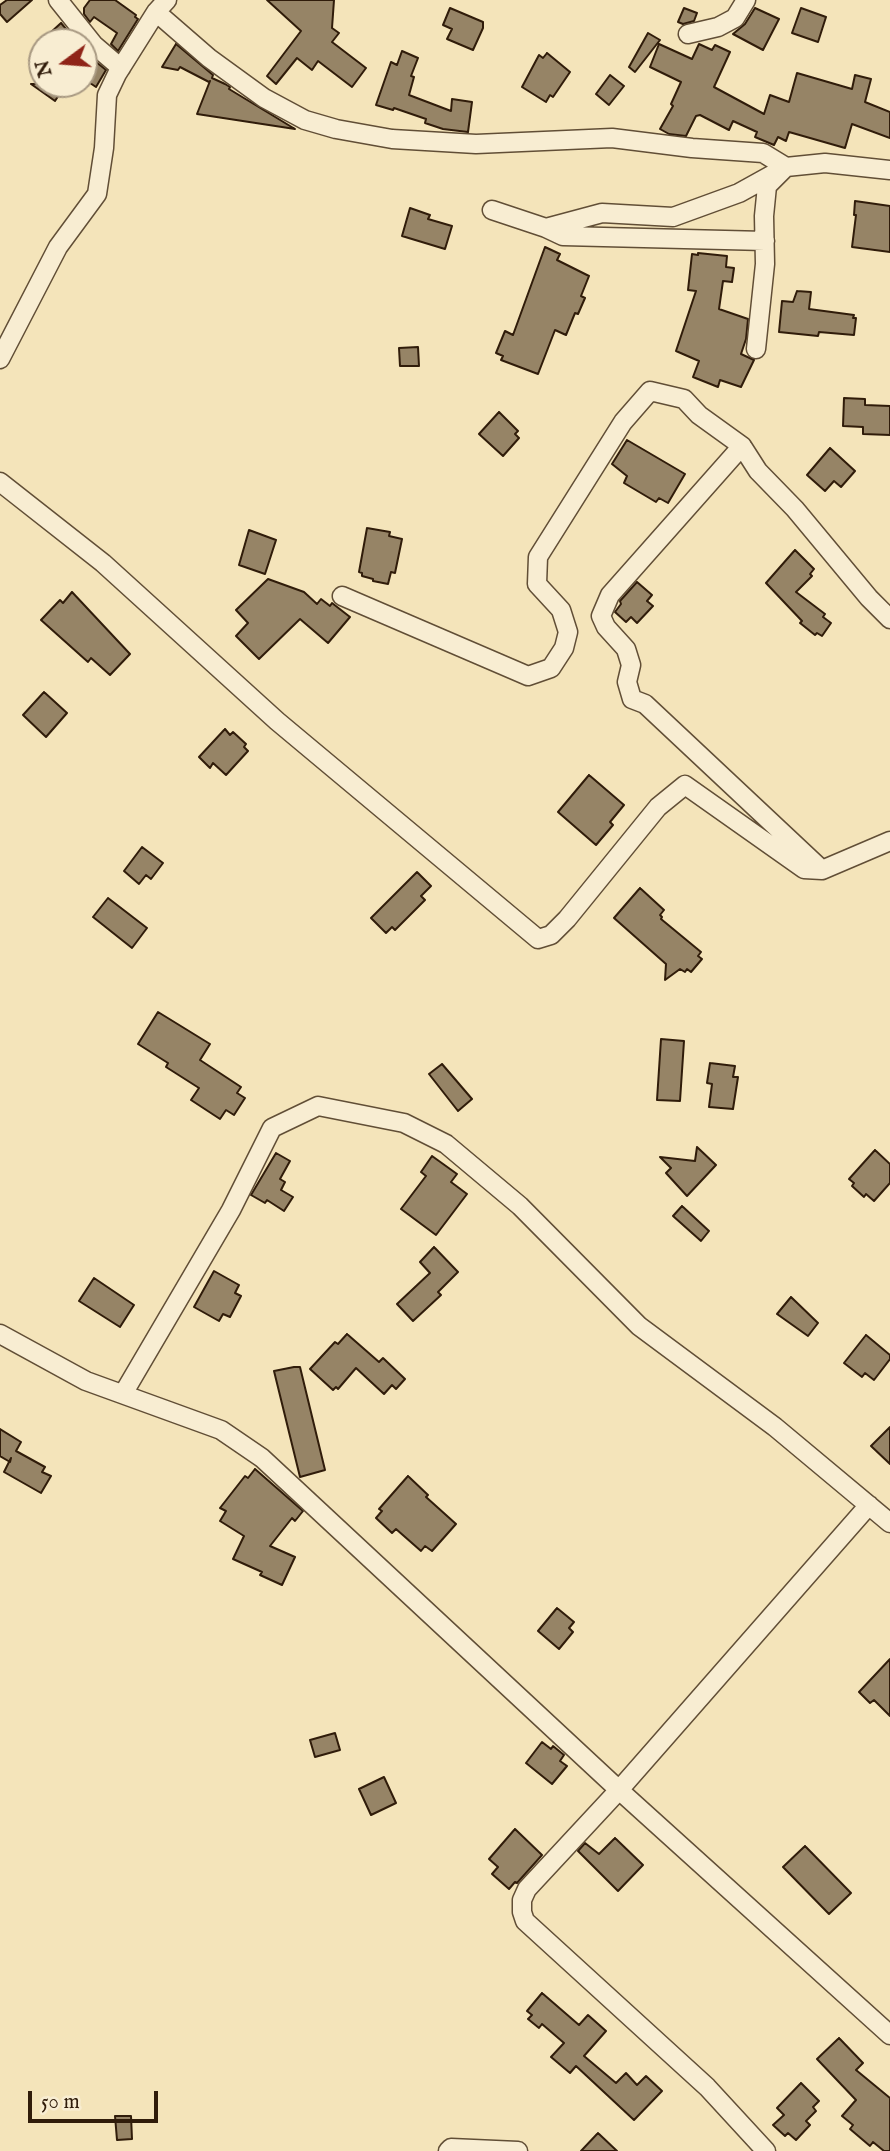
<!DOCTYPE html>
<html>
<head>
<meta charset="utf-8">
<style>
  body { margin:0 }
  #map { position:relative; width:890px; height:2151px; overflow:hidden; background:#f4e4ba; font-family:"IM FELL English",serif }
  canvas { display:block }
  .north { position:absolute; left:28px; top:28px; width:70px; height:70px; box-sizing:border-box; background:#f8edd2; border:2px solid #a89982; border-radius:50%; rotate:254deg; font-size:19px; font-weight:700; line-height:28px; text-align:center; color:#301c0a }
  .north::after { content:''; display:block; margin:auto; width:24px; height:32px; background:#8f2418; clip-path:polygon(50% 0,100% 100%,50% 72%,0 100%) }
  .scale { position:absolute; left:28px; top:2091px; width:130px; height:32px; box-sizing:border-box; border:4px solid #301c0a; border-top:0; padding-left:9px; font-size:21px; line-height:24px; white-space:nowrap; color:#301c0a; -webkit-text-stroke:5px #f8edd2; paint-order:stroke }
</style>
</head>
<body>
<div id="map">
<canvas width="890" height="2151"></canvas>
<div class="north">N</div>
<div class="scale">50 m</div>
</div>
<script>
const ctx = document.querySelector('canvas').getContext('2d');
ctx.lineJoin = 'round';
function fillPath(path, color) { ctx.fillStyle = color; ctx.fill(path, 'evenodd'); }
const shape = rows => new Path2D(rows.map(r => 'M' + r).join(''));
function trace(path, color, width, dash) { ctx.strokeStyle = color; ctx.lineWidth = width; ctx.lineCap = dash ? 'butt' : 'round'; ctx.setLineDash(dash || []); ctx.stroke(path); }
const building = shape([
  [7,0,32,0,7,22,0,14,0,5,7,0],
  [90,0,115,0,136,15,135,17,138,19,118,51,111,44,117,33,94,17,90,22,84,14,84,8,90,0],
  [267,0,334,0,332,28,339,33,332,42,366,68,352,87,318,61,312,70,297,58,276,84,267,76,301,31,267,0],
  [450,8,483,22,483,28,473,50,447,39,452,29,443,25,450,8],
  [684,8,697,13,694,21,683,24,678,22,684,8],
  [755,8,779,19,763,50,733,34,745,24,755,8],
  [801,8,826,17,818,42,792,33,801,8],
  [61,23,71,35,63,42,57,42,49,34,61,23],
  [648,33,660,40,635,72,629,67,648,33],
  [176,44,213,75,212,78,225,84,230,87,229,89,295,129,197,114,210,81,209,82,180,67,178,70,162,67,176,44],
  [659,44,692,59,699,44,712,50,715,45,730,52,714,87,764,114,770,95,789,102,797,73,852,89,855,75,871,79,865,102,890,112,890,138,852,124,845,148,789,132,786,141,778,137,774,145,755,137,757,132,733,121,729,130,700,115,696,116,686,136,669,134,660,129,673,106,671,104,681,82,650,67,659,44],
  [402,51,418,58,411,76,414,77,409,95,451,111,452,99,472,102,468,132,443,129,425,123,426,119,394,108,393,110,376,105,391,62,397,65,402,51],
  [547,53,570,72,553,97,550,95,546,102,522,87,539,55,543,58,547,53],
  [84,55,90,57,106,70,96,87,84,79,84,55],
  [610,75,624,86,609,105,596,94,610,75],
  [31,84,66,84,55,101,31,84],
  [855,201,890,206,890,252,852,247,856,215,854,215,855,201],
  [410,208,430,215,428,219,452,226,445,249,402,236,410,208],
  [545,247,560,254,557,260,589,276,581,296,585,298,578,314,575,313,566,335,555,330,538,374,501,360,503,356,496,353,505,331,513,335,545,247],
  [698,253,727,256,726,267,734,268,732,282,723,281,719,309,748,319,746,339,741,354,754,360,741,387,720,380,718,387,693,377,699,361,676,351,696,291,688,290,692,254,698,255,698,253],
  [797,291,811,292,809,309,854,315,853,318,856,318,854,335,819,332,818,336,779,332,782,301,793,302,797,291],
  [418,347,419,366,400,366,399,348,418,347],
  [844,398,865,399,865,405,890,406,890,435,863,434,863,427,843,426,844,398],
  [499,412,518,431,515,434,519,438,503,456,479,434,499,412],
  [627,440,685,474,668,503,659,498,656,502,624,483,627,476,612,464,627,440],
  [830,448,855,471,841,487,834,481,825,491,807,475,830,448],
  [367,528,390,532,389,536,402,539,395,573,391,572,388,584,373,581,373,579,362,576,362,573,359,572,367,528],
  [249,530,276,540,265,574,239,565,249,530],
  [795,550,814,569,810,574,812,576,796,592,825,614,823,617,831,623,822,636,817,633,815,635,800,623,802,621,766,583,795,550],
  [268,579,304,592,317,604,321,599,330,606,332,603,350,617,328,643,300,619,259,659,236,636,248,623,236,610,268,579],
  [637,582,652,595,647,601,653,606,637,623,631,617,626,622,615,612,621,604,620,601,637,582],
  [72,592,130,654,110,675,91,658,88,662,41,620,60,600,63,603,72,592],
  [44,692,67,713,46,737,23,715,44,692],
  [225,729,230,735,233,732,246,744,244,747,248,751,226,775,213,763,210,768,199,757,225,729],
  [589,775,624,805,610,822,613,825,596,845,558,812,589,775],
  [142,847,163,863,151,879,146,875,139,884,124,871,142,847],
  [417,872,431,886,421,896,425,900,395,930,392,927,386,933,371,918,417,872],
  [640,888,664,910,660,915,662,917,661,919,701,952,698,956,702,959,691,972,687,969,685,972,680,969,665,980,666,964,614,918,640,888],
  [108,898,147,928,132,948,93,917,108,898],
  [158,1012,210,1044,200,1060,241,1087,237,1093,245,1098,234,1115,226,1110,220,1119,191,1100,199,1088,166,1067,168,1063,138,1044,158,1012],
  [661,1039,684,1041,680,1101,657,1100,661,1039],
  [710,1063,735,1066,733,1077,738,1077,733,1109,709,1107,712,1084,707,1083,710,1063],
  [442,1064,472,1099,458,1111,429,1074,442,1064],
  [697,1147,716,1165,687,1196,666,1173,671,1168,660,1157,695,1161,697,1147],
  [875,1150,890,1164,890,1183,874,1201,866,1194,864,1197,852,1186,854,1183,849,1179,875,1150],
  [276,1153,290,1161,280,1179,285,1182,281,1190,293,1197,284,1211,267,1200,265,1203,251,1195,276,1153],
  [432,1156,457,1174,451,1182,467,1194,436,1235,401,1209,426,1176,421,1172,432,1156],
  [682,1206,709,1231,701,1241,673,1216,682,1206],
  [434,1247,458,1272,438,1292,441,1295,413,1321,397,1304,430,1273,420,1262,434,1247],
  [214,1271,239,1285,235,1293,241,1296,230,1317,223,1314,219,1321,194,1307,214,1271],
  [94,1278,134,1305,120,1327,79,1301,94,1278],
  [791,1297,818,1323,808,1336,777,1314,791,1297],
  [347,1334,379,1362,383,1358,405,1379,396,1389,392,1385,384,1394,356,1368,338,1389,336,1387,333,1390,310,1369,335,1342,338,1344,347,1334],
  [866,1335,890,1355,890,1359,874,1380,865,1373,862,1377,844,1363,866,1335],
  [294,1367,300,1367,325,1470,300,1477,274,1371,294,1367],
  [890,1427,890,1464,871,1446,890,1427],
  [0,1429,21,1442,16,1451,45,1467,42,1472,51,1476,41,1493,4,1472,11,1458,10,1462,0,1456,0,1429],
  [255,1469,303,1511,295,1521,292,1518,270,1546,295,1557,282,1585,260,1575,262,1572,233,1559,244,1536,220,1521,226,1511,220,1508,245,1476,248,1478,255,1469],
  [408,1476,428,1495,426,1497,456,1524,432,1551,425,1546,421,1551,396,1529,392,1533,376,1518,382,1511,379,1509,408,1476],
  [557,1608,574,1622,569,1628,573,1632,559,1649,538,1631,557,1608],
  [890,1659,890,1716,874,1700,870,1703,859,1692,890,1659],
  [335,1733,340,1750,315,1757,310,1740,335,1733],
  [542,1742,551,1749,553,1746,564,1755,560,1761,567,1766,552,1784,526,1763,542,1742],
  [384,1777,396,1803,371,1815,359,1789,384,1777],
  [515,1829,542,1855,517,1883,515,1882,509,1889,492,1874,498,1867,489,1859,515,1829],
  [615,1838,643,1865,618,1891,578,1851,585,1843,599,1854,615,1838],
  [805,1846,851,1893,829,1914,783,1867,805,1846],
  [542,1993,579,2025,588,2015,606,2031,584,2056,616,2083,626,2073,637,2085,646,2076,662,2091,634,2120,576,2066,570,2073,551,2057,564,2043,542,2024,539,2028,528,2019,532,2015,527,2011,542,1993],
  [839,2038,863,2063,856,2070,890,2098,890,2151,884,2151,873,2142,870,2146,850,2129,853,2125,842,2116,856,2100,817,2059,839,2038],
  [801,2083,819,2101,813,2107,816,2111,806,2121,810,2125,796,2140,788,2133,785,2136,773,2125,784,2115,777,2108,801,2083],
  [115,2116,131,2116,132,2139,117,2140,115,2116],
  [598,2133,617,2151,581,2151,598,2133]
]);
fillPath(building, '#968466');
trace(building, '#301c0a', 2);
const minor = shape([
  [58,0,94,45,121,68],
  [156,12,209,58,264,98,305,120,336,129,392,139,476,144,612,138,692,148,763,153,786,167,739,193,673,217,602,213,546,228,492,210],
  [688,34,718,27,735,18,746,0],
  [546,228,563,236,765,241],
  [756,349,765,264,764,216,767,186,786,167,825,163,890,170],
  [0,359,58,247,97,194,104,148,107,95,117,74,156,12,167,0],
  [742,446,610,595,601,616,606,627,626,649,631,665,627,682,632,699,645,704,822,870],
  [0,482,103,563,277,721,538,939,551,935,567,919,658,807,685,785,804,869,822,870,890,841],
  [342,596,528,676,551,668,564,648,568,632,561,610,537,584,538,557,623,422,650,391,684,399,699,415,742,446,758,471,795,509,869,598,890,619],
  [0,1334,86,1381,221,1430,262,1458,619,1790,890,2035],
  [123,1394,231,1210,272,1128,318,1106,404,1123,446,1144,520,1206,639,1326,775,1427,890,1523],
  [448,2151,451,2148,518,2151],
  [766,2151,707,2087,525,1921,522,1912,522,1900,527,1889,619,1790,869,1505]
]);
trace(minor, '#614e36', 21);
trace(minor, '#f8edd2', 18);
</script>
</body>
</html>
